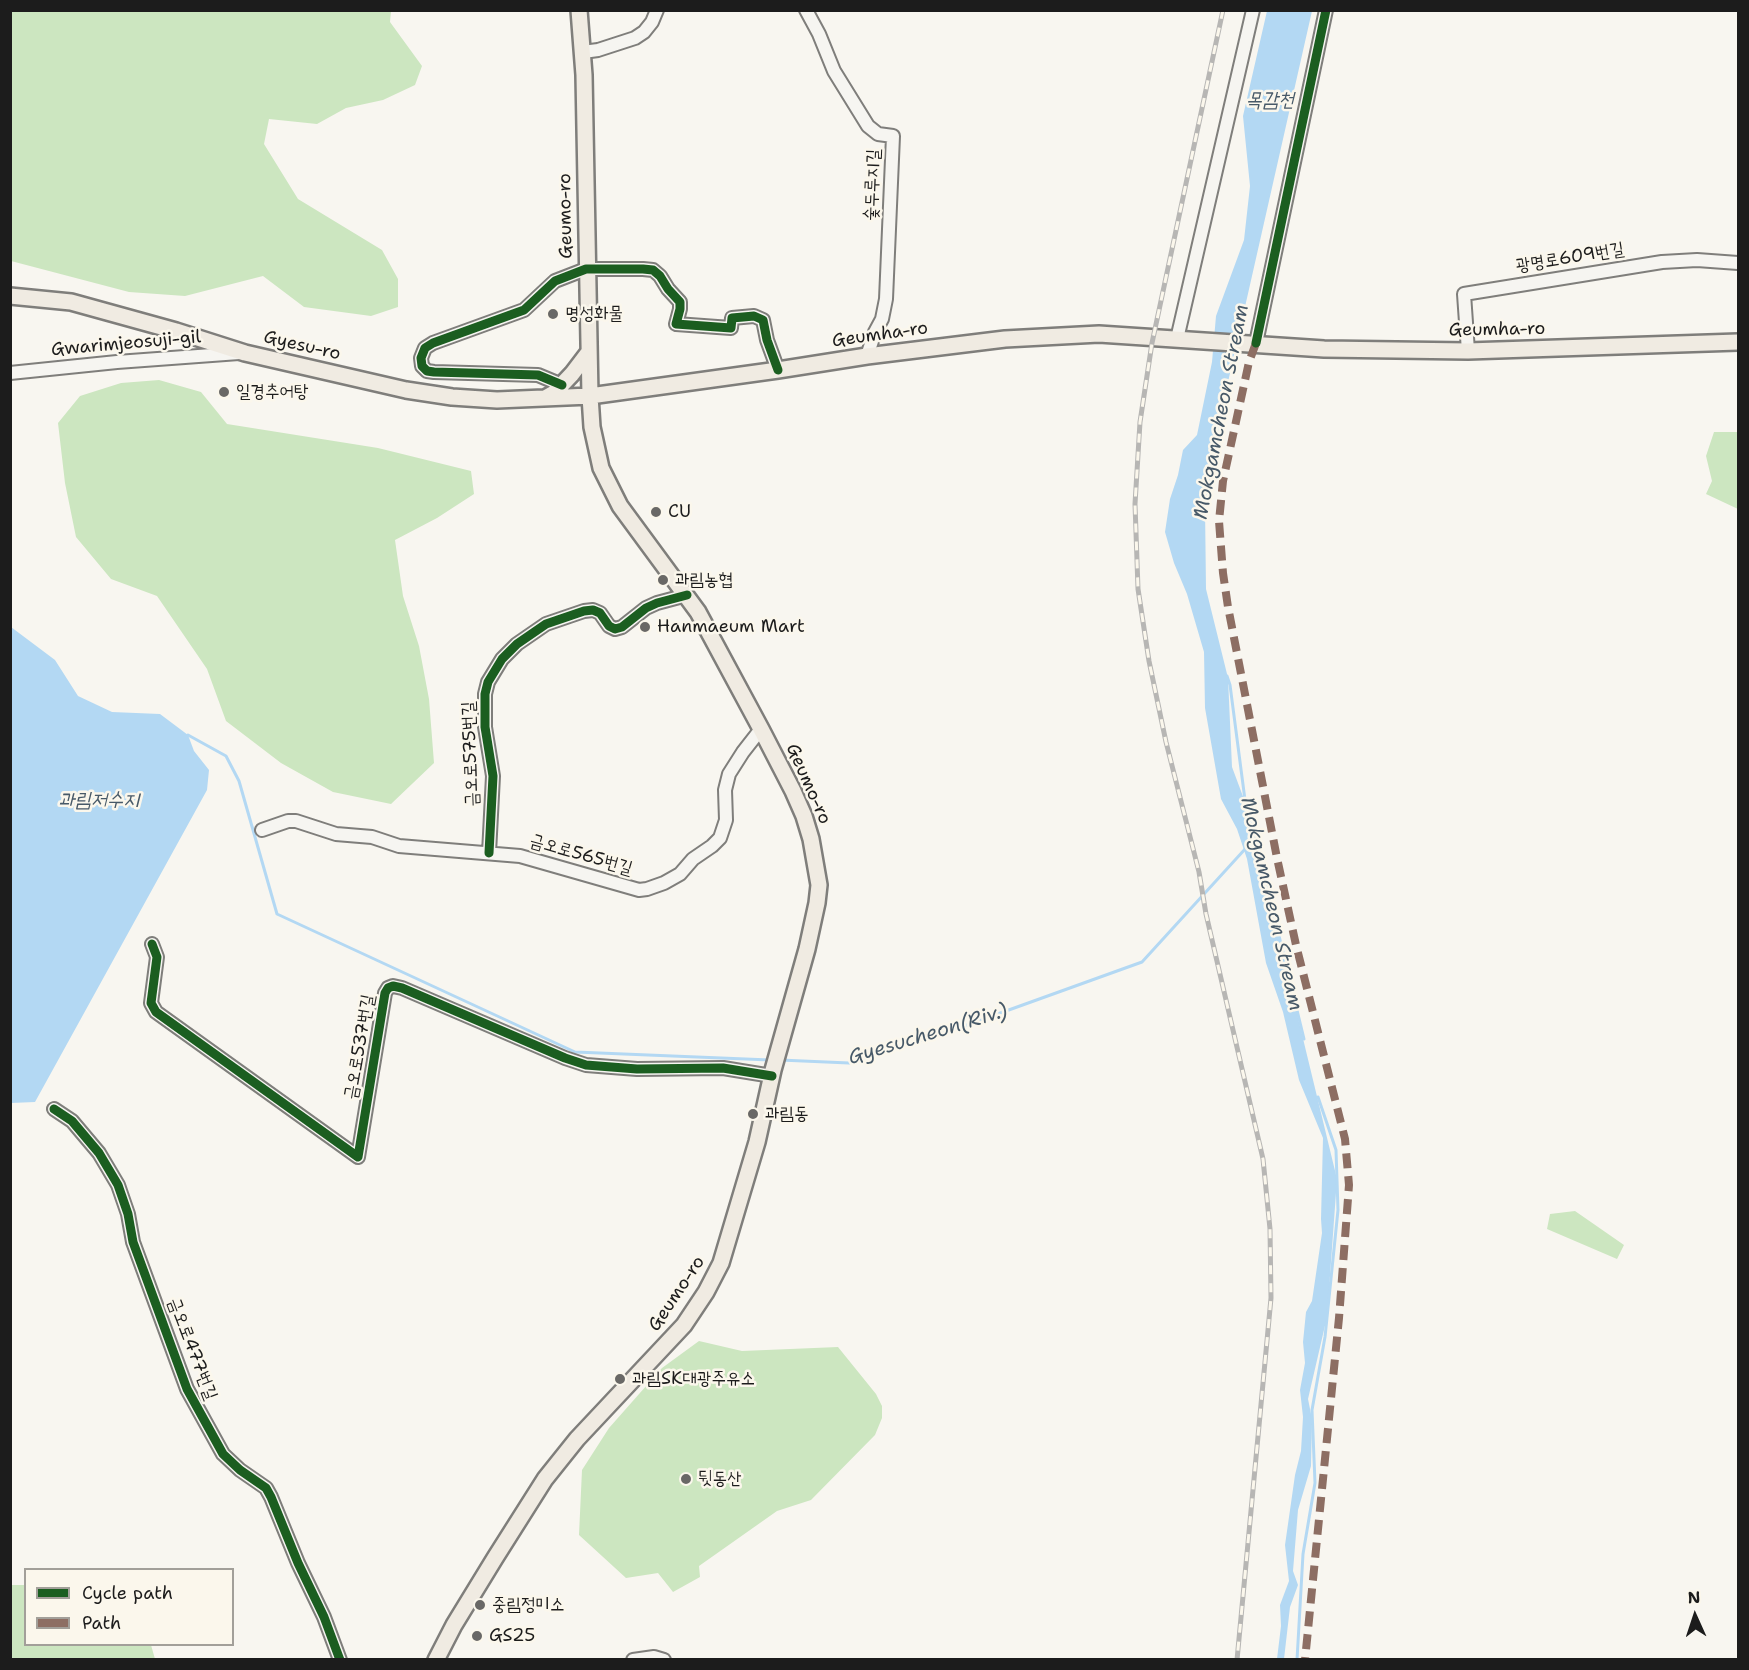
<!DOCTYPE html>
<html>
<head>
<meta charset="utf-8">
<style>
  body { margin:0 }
  #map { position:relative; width:1749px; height:1670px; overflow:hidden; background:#f8f6f0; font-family:"Shantell Sans",sans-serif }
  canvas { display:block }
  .frame { position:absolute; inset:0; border:12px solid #1c1c1c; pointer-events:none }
  .legend { position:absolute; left:24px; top:1568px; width:210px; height:78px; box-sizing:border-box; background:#fbf7ec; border:2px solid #a29f99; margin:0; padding:8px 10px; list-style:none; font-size:18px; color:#1c1c1c }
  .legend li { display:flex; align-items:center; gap:12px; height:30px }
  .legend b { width:30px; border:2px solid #a29f99 }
  .north { position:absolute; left:1665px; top:1586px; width:60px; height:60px; -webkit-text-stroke:4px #fbf7ec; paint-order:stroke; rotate:357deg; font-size:16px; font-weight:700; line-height:24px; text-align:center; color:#1c1c1c }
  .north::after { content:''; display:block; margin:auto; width:21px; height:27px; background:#1c1c1c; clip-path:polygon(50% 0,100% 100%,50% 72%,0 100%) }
</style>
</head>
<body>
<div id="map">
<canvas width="1749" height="1670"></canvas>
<div class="frame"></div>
<ul class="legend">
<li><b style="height:8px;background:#1b5e20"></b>Cycle path</li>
<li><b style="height:8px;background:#8d6e63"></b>Path</li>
</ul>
<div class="north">N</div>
</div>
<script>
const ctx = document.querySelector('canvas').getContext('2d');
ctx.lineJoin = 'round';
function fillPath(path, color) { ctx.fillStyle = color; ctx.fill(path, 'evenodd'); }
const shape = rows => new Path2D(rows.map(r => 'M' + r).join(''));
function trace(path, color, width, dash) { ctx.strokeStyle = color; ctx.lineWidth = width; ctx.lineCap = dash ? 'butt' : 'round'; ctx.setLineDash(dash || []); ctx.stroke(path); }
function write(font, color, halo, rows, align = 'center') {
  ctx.font = font + ' "Shantell Sans","Poor Story",sans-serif'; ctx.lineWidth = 5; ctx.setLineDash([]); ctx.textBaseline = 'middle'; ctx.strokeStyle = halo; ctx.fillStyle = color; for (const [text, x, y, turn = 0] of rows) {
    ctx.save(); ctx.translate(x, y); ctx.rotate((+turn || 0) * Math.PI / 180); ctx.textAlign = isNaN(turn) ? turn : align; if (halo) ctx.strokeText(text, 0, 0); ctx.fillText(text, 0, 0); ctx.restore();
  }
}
fillPath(shape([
  [10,11,391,11,390,22,422,66,415,85,383,100,346,108,317,124,269,119,264,144,298,199,382,250,398,279,398,307,371,316,304,307,263,276,185,296,129,292,11,261],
  [159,380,201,392,227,424,378,448,471,471,474,494,437,518,395,540,403,596,419,646,429,699,434,763,391,804,333,792,281,763,226,721,207,669,157,596,111,579,76,537,65,483,58,423,80,396,121,383],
  [1714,432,1738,432,1738,509,1706,494,1712,481,1706,456],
  [1575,1211,1624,1245,1617,1259,1547,1229,1550,1214],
  [699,1341,742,1351,838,1347,876,1394,882,1406,882,1418,875,1435,811,1500,777,1511,699,1566,700,1577,673,1592,658,1573,626,1578,579,1535,582,1470,609,1428,662,1368],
  [11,1585,25,1585,26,1644,151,1645,155,1659,11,1659]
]), '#cce6c0');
fillPath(shape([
  [1267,11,1312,11,1223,404,1205,507,1206,589,1228,678,1232,767,1257,834,1275,923,1337,1179,1327,1317,1308,1399,1312,1419,1311,1466,1298,1510,1293,1571,1298,1585,1290,1607,1284,1659,1277,1659,1281,1626,1280,1605,1289,1581,1285,1545,1295,1475,1301,1451,1303,1417,1300,1390,1305,1363,1303,1342,1306,1312,1312,1301,1322,1233,1321,1219,1323,1138,1299,1080,1283,1012,1266,963,1247,859,1237,829,1221,799,1205,708,1204,652,1187,594,1174,563,1165,532,1170,499,1178,475,1183,450,1197,435,1212,362,1216,316,1244,240,1250,186,1243,116],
  [11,627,55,660,78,696,112,712,160,714,188,735,194,751,209,770,207,790,35,1102,11,1103]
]), '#b3d8f3');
trace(shape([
  [1227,676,1230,685,1245,800],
  [188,735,226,756,239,781,277,914,575,1052,770,1060],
  [1266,882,1304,1039],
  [780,1060,849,1063,956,1029,1142,962,1246,848],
  [1297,1660,1303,1554,1315,1483,1312,1410,1325,1337,1338,1210,1336,1150,1318,1097]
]), '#b3d8f3', 3);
const minor = shape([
  [806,10,819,34,834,71,868,126,878,134,893,136,886,299,882,319,875,332,867,356],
  [583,52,598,50,635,38,644,32,652,22,657,10],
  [1177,339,1253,10],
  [1256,343,1326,10],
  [1468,351,1464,294,1662,262,1697,260,1738,263],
  [10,373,117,362,239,353],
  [562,385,538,375,434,372,427,371,422,366,421,358,425,348,433,343,524,310,555,281,586,269,643,269,653,270,660,276,668,289,680,302,680,309,676,324,731,328,732,318,754,316,763,320,767,340,778,370],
  [262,830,288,821,296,821,336,834,372,837,399,846,520,856,639,890,647,889,664,883,680,874,693,859,712,846,720,838,726,820,725,790,729,774,743,752,761,729],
  [489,853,493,776,485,727,485,694,488,682,502,659,517,644,546,624,584,611,593,610,600,613,609,626,615,629,622,627,646,608,657,603,687,595],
  [152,944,157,957,151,1003,156,1012,358,1157,385,993,388,988,393,986,402,988,565,1058,586,1065,637,1069,723,1068,772,1076],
  [54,1109,72,1121,99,1153,118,1185,128,1214,133,1242,187,1389,223,1454,240,1470,266,1488,271,1497,298,1563,324,1617,340,1660],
  [633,1660,654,1657,664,1660]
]);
const major = shape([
  [10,296,71,302,176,331,245,353,406,390,452,397,497,400,590,396,778,370,867,356,1005,339,1099,334,1324,349,1468,351,1738,342],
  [545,398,554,393,572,374,588,353],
  [436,1660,454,1625,495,1558,545,1479,577,1439,684,1325,706,1292,721,1263,757,1142,773,1070,807,949,817,903,819,885,811,839,804,816,793,791,761,729,698,612,620,506,601,468,592,427,590,396,584,75,579,10]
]);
trace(minor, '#7f7e7b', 16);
trace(major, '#7f7e7b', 20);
trace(minor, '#f6f5f1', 12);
trace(major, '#f0ebe2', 15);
const rail = shape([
  [1223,10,1152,343,1140,422,1135,504,1138,589,1149,661,1166,742,1199,872,1206,914,1263,1159,1270,1229,1271,1298,1237,1660]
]);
trace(rail, '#b7b6b4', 5);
trace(rail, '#fbf7ec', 3, [9]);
trace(shape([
  [1256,343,1249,362,1223,481,1219,521,1223,573,1228,607,1277,858,1296,945,1345,1139,1349,1185,1339,1318,1305,1660]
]), '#8d6e63', 8, [15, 8]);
trace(shape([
  [1256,343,1326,10],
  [562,385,538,375,434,372,427,371,422,366,421,358,425,348,433,343,524,310,555,281,586,269,643,269,653,270,660,276,668,289,680,302,680,309,676,324,731,328,732,318,754,316,763,320,767,340,778,370],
  [489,853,493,776,485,727,485,694,488,682,502,659,517,644,546,624,584,611,593,610,600,613,609,626,615,629,622,627,646,608,657,603,687,595],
  [152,944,157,957,151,1003,156,1012,358,1157,385,993,388,988,393,986,402,988,565,1058,586,1065,637,1069,723,1068,772,1076],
  [54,1109,72,1121,99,1153,118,1185,128,1214,133,1242,187,1389,223,1454,240,1470,266,1488,271,1497,298,1563,324,1617,340,1660]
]), '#1b5e20', 9);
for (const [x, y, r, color] of [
  [553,314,6,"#696866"],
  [224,392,6,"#696866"],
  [656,512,6,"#696866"],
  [663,580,6,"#696866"],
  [645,627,6,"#696866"],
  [753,1114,6,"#696866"],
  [620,1379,6,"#696866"],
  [686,1479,6,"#696866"],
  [480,1605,6,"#696866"],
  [477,1636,6,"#696866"]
]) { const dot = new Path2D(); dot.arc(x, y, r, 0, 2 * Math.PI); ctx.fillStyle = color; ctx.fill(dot); trace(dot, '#fbf7ec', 2); }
write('18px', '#1c1c1c', '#fbf7ec', [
  ["숯두루지길",873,185,-88],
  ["Geumo-ro",566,216,-91],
  ["광명로609번길",1570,258,-9],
  ["Geumha-ro",1497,330,-1],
  ["Geumha-ro",880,335,-8],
  ["Gwarimjeosuji-gil",126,344,-5],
  ["Gyesu-ro",302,346,13],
  ["금오로575번길",471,754,-92],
  ["Geumo-ro",808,784,66],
  ["금오로565번길",581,855,16],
  ["금오로537번길",360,1047,-80],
  ["Geumo-ro",677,1294,-56],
  ["금오로477번길",192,1349,69]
]);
write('18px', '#1c1c1c', '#fbf7ec', [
  ["명성화물",565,314],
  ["일경추어탕",236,392],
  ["CU",668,512],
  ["과림농협",675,580],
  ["Hanmaeum Mart",657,627],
  ["과림동",765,1114],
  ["과림SK대광주유소",632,1379],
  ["뒷동산",698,1479],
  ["중림정미소",492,1605],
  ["GS25",489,1636]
], 'left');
write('italic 20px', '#475968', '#fbf7ec', [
  ["목감천",1270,101],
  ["Mokgamcheon Stream",1222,412,-79],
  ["과림저수지",99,801],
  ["Mokgamcheon Stream",1271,904,77],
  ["Gyesucheon(Riv.)",928,1035,-17]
]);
</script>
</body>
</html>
